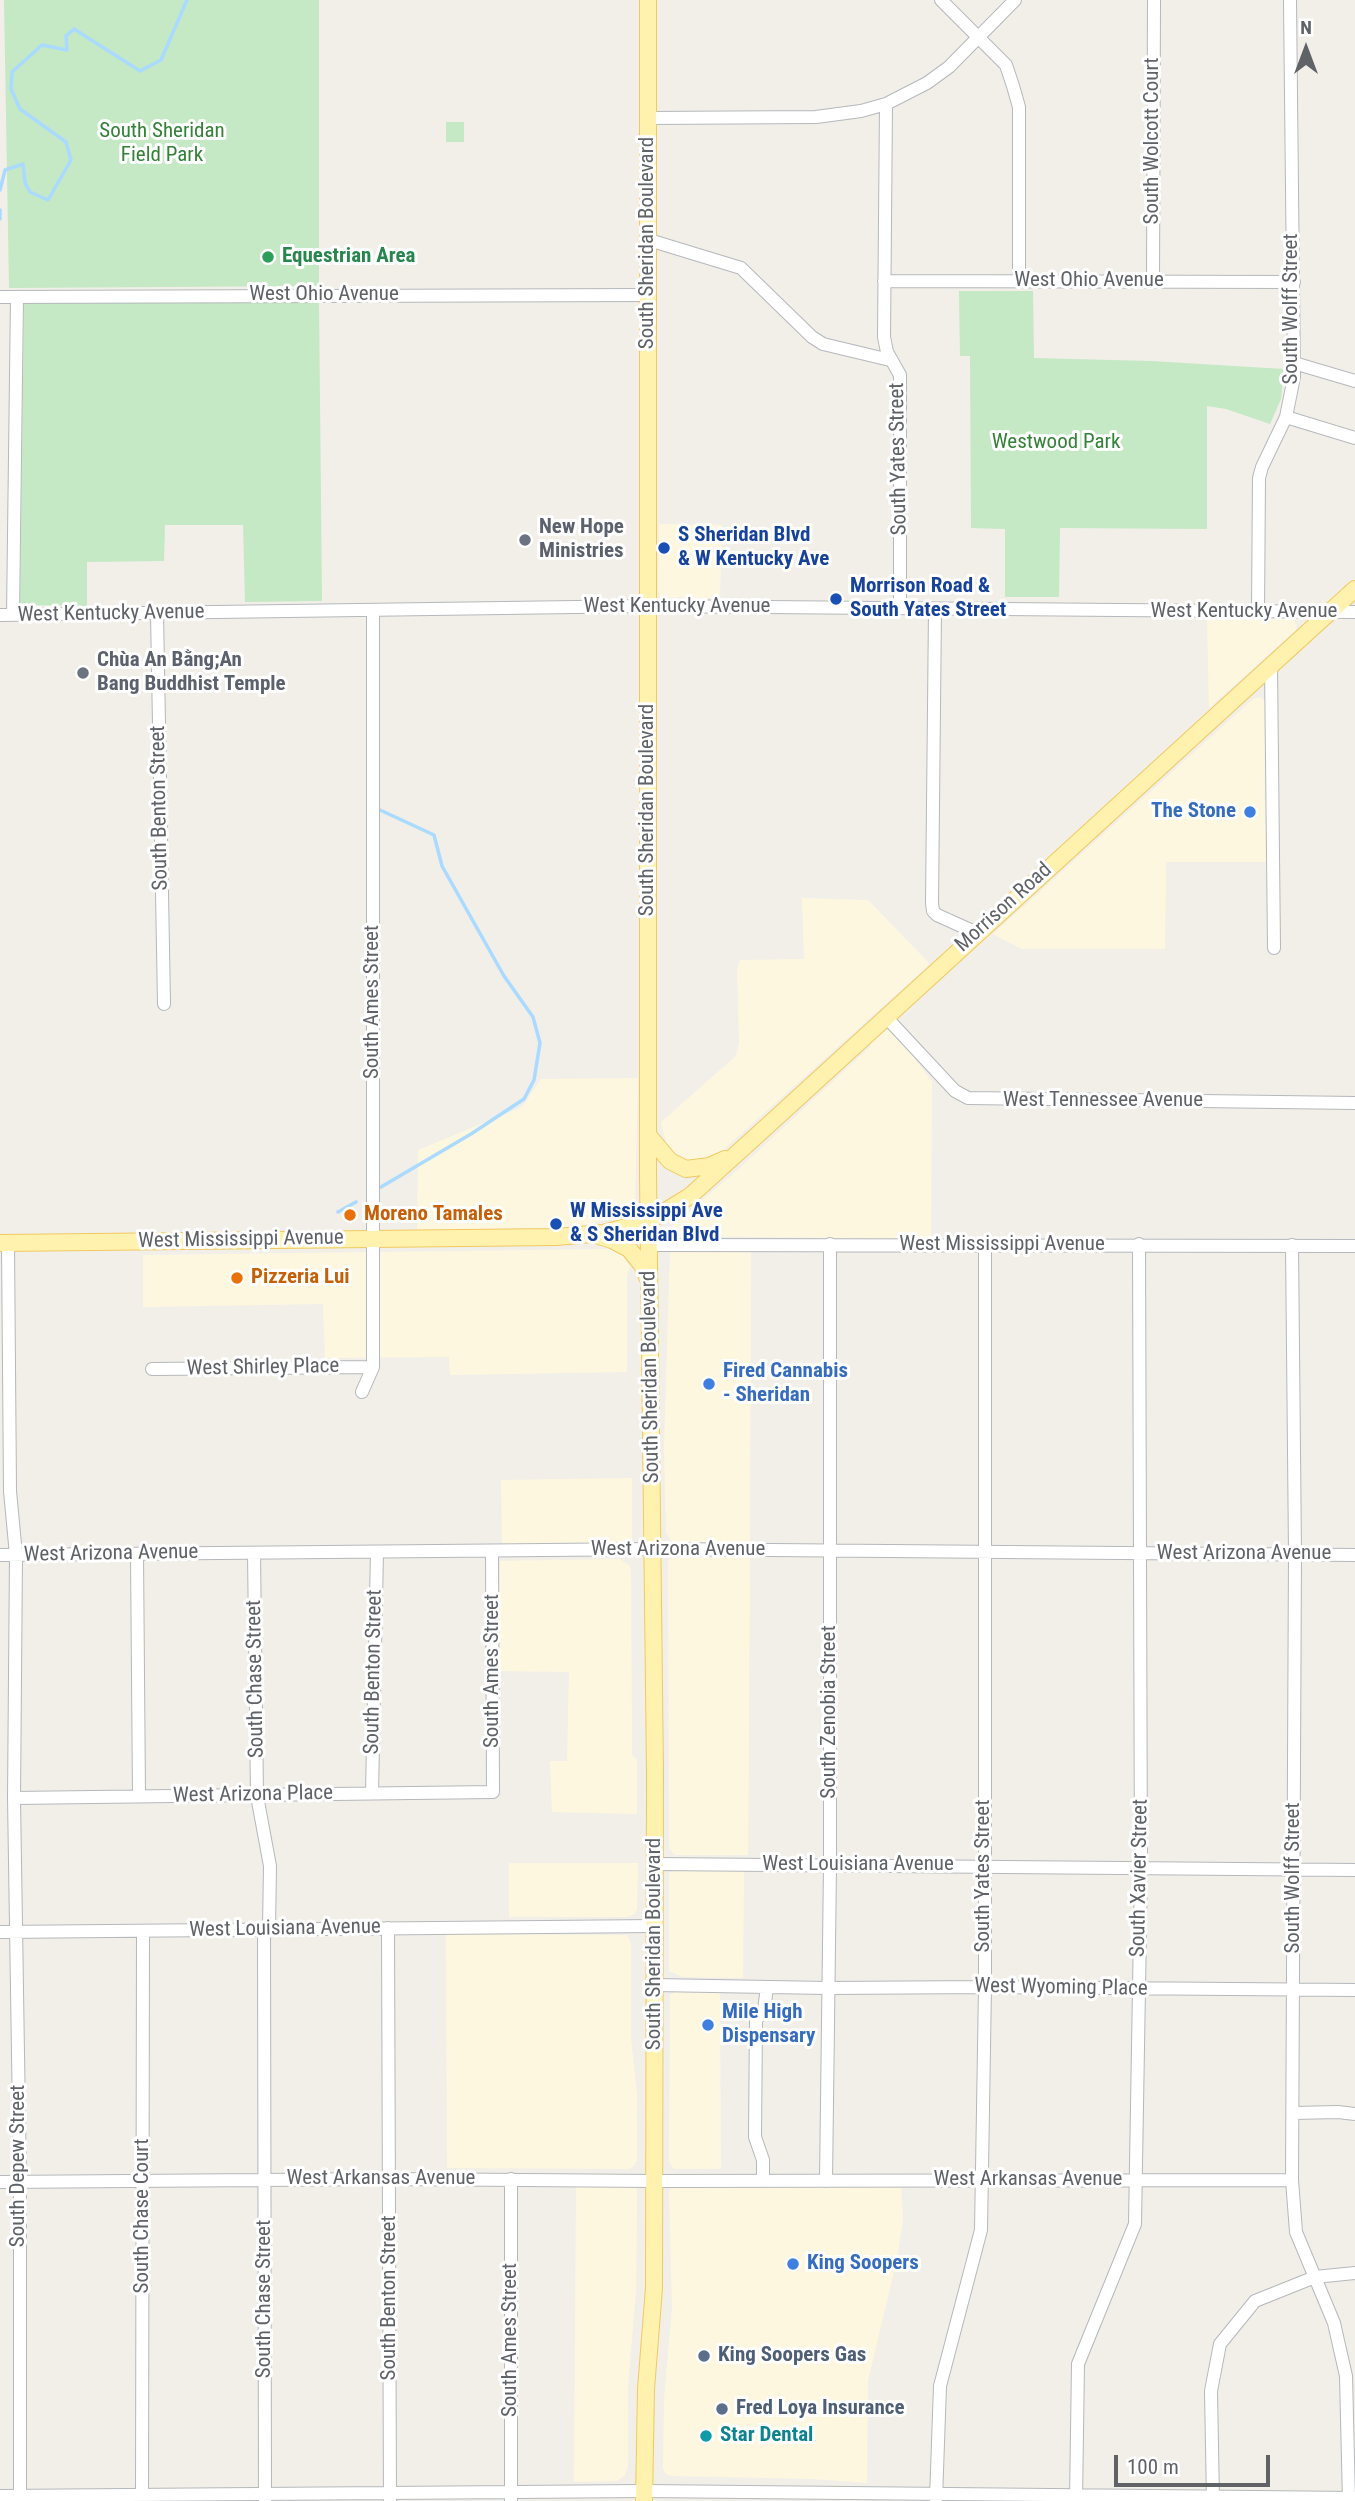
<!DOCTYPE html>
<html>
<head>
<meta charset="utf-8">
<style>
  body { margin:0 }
  #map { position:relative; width:1355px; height:2501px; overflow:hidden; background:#f1efe8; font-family:"Roboto Condensed",sans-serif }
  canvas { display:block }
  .north { position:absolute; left:1271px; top:14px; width:70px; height:70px; -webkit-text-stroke:5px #fff; paint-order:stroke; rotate:0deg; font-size:19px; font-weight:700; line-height:28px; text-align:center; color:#5f6368 }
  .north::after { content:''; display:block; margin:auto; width:24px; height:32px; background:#5f6368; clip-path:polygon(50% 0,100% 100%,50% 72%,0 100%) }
  .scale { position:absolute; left:1114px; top:2455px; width:156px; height:32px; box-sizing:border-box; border:4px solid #5f6368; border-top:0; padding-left:9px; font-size:21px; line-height:24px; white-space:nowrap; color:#5f6368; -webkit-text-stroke:5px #fff; paint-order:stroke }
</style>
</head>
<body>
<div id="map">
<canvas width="1355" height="2501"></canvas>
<div class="north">N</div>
<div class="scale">100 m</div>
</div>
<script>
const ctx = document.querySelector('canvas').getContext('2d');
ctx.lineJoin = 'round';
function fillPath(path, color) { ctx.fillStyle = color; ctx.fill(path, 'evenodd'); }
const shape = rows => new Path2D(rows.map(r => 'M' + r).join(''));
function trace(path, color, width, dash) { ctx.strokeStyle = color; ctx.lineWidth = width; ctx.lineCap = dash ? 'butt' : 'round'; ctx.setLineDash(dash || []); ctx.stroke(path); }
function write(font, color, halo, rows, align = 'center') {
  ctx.font = font + ' "Roboto Condensed",sans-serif'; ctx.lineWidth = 6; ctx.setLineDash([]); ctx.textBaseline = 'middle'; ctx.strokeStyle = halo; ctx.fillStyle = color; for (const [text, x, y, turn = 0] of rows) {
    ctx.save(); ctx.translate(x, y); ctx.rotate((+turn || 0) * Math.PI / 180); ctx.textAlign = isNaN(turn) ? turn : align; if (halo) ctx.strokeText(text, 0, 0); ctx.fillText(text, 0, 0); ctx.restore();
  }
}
fillPath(shape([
  [659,524,722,525,720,598,660,597,658,589],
  [1292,619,1297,625,1296,630,1209,708,1207,620],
  [1260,697,1265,701,1266,862,1166,862,1165,949,1022,949,993,934,1253,699],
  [802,898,868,900,930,964,713,1159,690,1164,670,1156,661,1122,736,1056,739,1043,737,969,740,960,804,959],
  [891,1029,932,1081,931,1239,671,1236,669,1228,672,1226,741,1167,870,1047,873,1038,882,1031],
  [638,1078,635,1206,625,1212,583,1227,417,1230,418,1150,522,1107,541,1079],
  [612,1249,623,1255,630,1267,627,1275,627,1372,450,1375,449,1357,325,1358,323,1304,143,1307,143,1255],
  [670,1249,751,1249,750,1542,672,1542,666,1533,664,1448],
  [632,1478,632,1542,502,1545,501,1480],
  [750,1557,748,1855,675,1855,669,1848,668,1560,673,1558],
  [620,1559,630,1566,631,1572,632,1755,637,1760,637,1814,552,1812,550,1761,567,1761,569,1672,498,1671,500,1561],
  [509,1863,638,1863,637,1909,634,1914,627,1917,509,1917],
  [675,1870,744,1871,743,1978,683,1977,669,1971,669,1873],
  [446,1934,627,1935,631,1943,631,2038,637,2094,637,2161,634,2166,629,2169,447,2168],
  [675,1992,720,1993,721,2169,674,2169,669,2162,670,1995],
  [576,2185,634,2185,637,2190,636,2291,628,2386,628,2465,625,2475,617,2481,574,2482],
  [671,2186,901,2186,903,2219,897,2259,868,2380,867,2483,814,2479,672,2476,666,2474,663,2469,664,2399,672,2308,669,2193]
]), '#fef7e0');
fillPath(shape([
  [4,0,319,0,319,286,9,288],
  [446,122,464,122,464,142,446,142],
  [959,291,1033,291,1034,358,1151,361,1284,369,1281,399,1270,424,1226,409,1207,406,1207,529,1060,528,1059,597,1005,597,1005,529,971,528,970,356,960,356],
  [319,302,322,601,245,602,243,525,165,525,164,561,87,562,87,606,20,605,24,303]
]), '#c5e8c5');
trace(shape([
  [0,190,5,170,23,164,25,183,30,192,48,200,71,160,66,142,20,109,11,89,12,72,42,45,67,50,66,36,74,29,140,71,161,60,187,0],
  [0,210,0,219],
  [380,810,434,835,442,866,504,976,533,1017,540,1043,534,1080,524,1099,471,1134,381,1187],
  [338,1212,356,1202]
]), '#aadaff', 3.5);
const minor = shape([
  [941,0,1006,65,1013,86,1019,107,1019,281],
  [886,104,884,337,887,352,900,375,900,608],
  [649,118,816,117,861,111,886,104,927,83,949,67,1015,0],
  [649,240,741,268,812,337,823,344,890,360],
  [884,281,1294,282],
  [1153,282,1154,0],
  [0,297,649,295],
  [1294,363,1355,381],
  [1286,417,1355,438],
  [935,609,932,903,933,911,937,915,977,933],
  [1258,612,1259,478,1262,467,1286,417,1294,377,1290,0],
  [157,613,164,1004],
  [0,615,647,606,1355,612],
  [13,615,17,297],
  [1271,666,1274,948],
  [886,1017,955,1091,968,1098,1355,1103],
  [8,1243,10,1491,16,1555,14,1798,20,2181,20,2501],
  [649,1245,1355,1246],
  [1292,1245,1295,1554,1292,2180,1296,2232,1334,2323,1346,2376,1349,2501],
  [152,1369,373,1367],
  [362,1392,373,1367,373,610],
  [254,1553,257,1796,270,1866,269,1929],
  [137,1554,139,1796],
  [0,1555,654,1549,1355,1555],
  [372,1793,377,1552],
  [14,1798,493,1792,492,1551],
  [655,1864,1355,1870],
  [388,1928,390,2501],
  [264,1929,265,2500],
  [0,1932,655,1926],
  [655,1985,827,1988,985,1987,1355,1990],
  [1293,2113,1338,2112,1355,2114],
  [511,2179,511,2501],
  [763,2181,763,2160,755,2137,756,2020,764,2010,767,1987],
  [826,2181,830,1866,830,1244],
  [0,2182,389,2179,655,2181,1292,2180],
  [0,2496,644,2491,1355,2498],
  [936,2499,940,2386,981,2230,985,1987,985,1245],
  [142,2501,143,1932],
  [1076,2501,1078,2364,1135,2224,1141,1870,1139,1244],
  [1213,2501,1211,2391,1220,2344,1255,2301,1315,2277,1355,2273]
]);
const major = shape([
  [648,1135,670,1161,686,1169,709,1166,725,1159],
  [599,1236,612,1240,629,1249,642,1265,648,1279],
  [0,1243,556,1237,603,1233,649,1221,690,1196,765,1128,1355,589],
  [644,2501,646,2389,654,2288,655,1772,648,1176,648,0]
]);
trace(minor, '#b5b8bc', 14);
trace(major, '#f2c960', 18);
trace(minor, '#fff', 12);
trace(major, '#fff2af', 16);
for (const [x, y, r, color] of [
  [268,257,7,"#2e9e5b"],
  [525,540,7,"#6b7280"],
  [664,548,7,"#1a4fb4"],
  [836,599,7,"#1a4fb4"],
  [83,673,7,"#6b7280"],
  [1250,812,7,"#3f7fe0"],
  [350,1215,7,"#e8710a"],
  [556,1224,7,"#1a4fb4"],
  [237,1278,7,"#e8710a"],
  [709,1384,7,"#3f7fe0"],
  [708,2025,7,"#3f7fe0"],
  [793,2264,7,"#3f7fe0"],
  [704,2356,7,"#5c6f8a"],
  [722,2409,7,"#5c6f8a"],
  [706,2436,7,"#0f9aa8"]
]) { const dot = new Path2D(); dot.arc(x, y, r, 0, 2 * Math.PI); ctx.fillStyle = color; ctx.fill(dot); trace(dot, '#fff', 2.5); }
write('21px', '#348238', '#fff', [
  ["South Sheridan",162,132],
  ["Field Park",162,156],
  ["Westwood Park",1056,443]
]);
write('21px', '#5f6368', '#fff', [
  ["South Wolcott Court",1153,141,-90],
  ["South Sheridan Boulevard",648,243,-90],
  ["West Ohio Avenue",1089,281],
  ["West Ohio Avenue",324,295],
  ["South Wolff Street",1292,309,-90],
  ["South Yates Street",899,459,-91],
  ["West Kentucky Avenue",677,607],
  ["West Kentucky Avenue",1244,612],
  ["West Kentucky Avenue",111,614,-1],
  ["South Benton Street",160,808,-91],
  ["South Sheridan Boulevard",648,810,-90],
  ["Morrison Road",1004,908,-42],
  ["South Ames Street",373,1002,-90],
  ["West Tennessee Avenue",1103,1101],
  ["West Mississippi Avenue",241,1240,-1],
  ["West Mississippi Avenue",1002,1245],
  ["West Shirley Place",263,1368,-1],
  ["South Sheridan Boulevard",651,1377,-91],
  ["West Arizona Avenue",678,1550],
  ["West Arizona Avenue",111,1554,-1],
  ["West Arizona Avenue",1244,1554],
  ["South Ames Street",493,1671,-90],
  ["South Benton Street",374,1672,-89],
  ["South Chase Street",256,1679,-91],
  ["South Zenobia Street",830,1712,-90],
  ["West Arizona Place",253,1795,-1],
  ["West Louisiana Avenue",858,1865],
  ["South Yates Street",984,1876,-90],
  ["South Xavier Street",1140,1878,-89],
  ["South Wolff Street",1294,1878,-90],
  ["West Louisiana Avenue",285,1929,-1],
  ["South Sheridan Boulevard",655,1944,-90],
  ["West Wyoming Place",1061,1988,1],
  ["South Depew Street",19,2166,-90],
  ["West Arkansas Avenue",381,2179],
  ["West Arkansas Avenue",1028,2180],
  ["South Chase Court",143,2216,-90],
  ["South Benton Street",390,2298,-90],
  ["South Chase Street",265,2299,-90],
  ["South Ames Street",511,2340,-90]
]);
write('bold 21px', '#27864d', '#fff', [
  ["Equestrian Area",282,257]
], 'left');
write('bold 21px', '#5b616d', '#fff', [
  ["New Hope",539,528],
  ["Ministries",539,552],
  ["Chùa An Bằng;An",97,661],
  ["Bang Buddhist Temple",97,685]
], 'left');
write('bold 21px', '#164399', '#fff', [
  ["S Sheridan Blvd",678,536],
  ["& W Kentucky Ave",678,560],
  ["Morrison Road &",850,587],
  ["South Yates Street",850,611],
  ["W Mississippi Ave",570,1212],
  ["& S Sheridan Blvd",570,1236]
], 'left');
write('bold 21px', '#366cbe', '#fff', [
  ["The Stone",1236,812,"right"],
  ["Fired Cannabis",723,1372],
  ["- Sheridan",723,1396],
  ["Mile High",722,2013],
  ["Dispensary",722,2037],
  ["King Soopers",807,2264]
], 'left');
write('bold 21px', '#c56008', '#fff', [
  ["Moreno Tamales",364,1215],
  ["Pizzeria Lui",251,1278]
], 'left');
write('bold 21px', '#4e5e75', '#fff', [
  ["King Soopers Gas",718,2356],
  ["Fred Loya Insurance",736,2409]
], 'left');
write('bold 21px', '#0d838f', '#fff', [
  ["Star Dental",720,2436]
], 'left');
</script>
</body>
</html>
